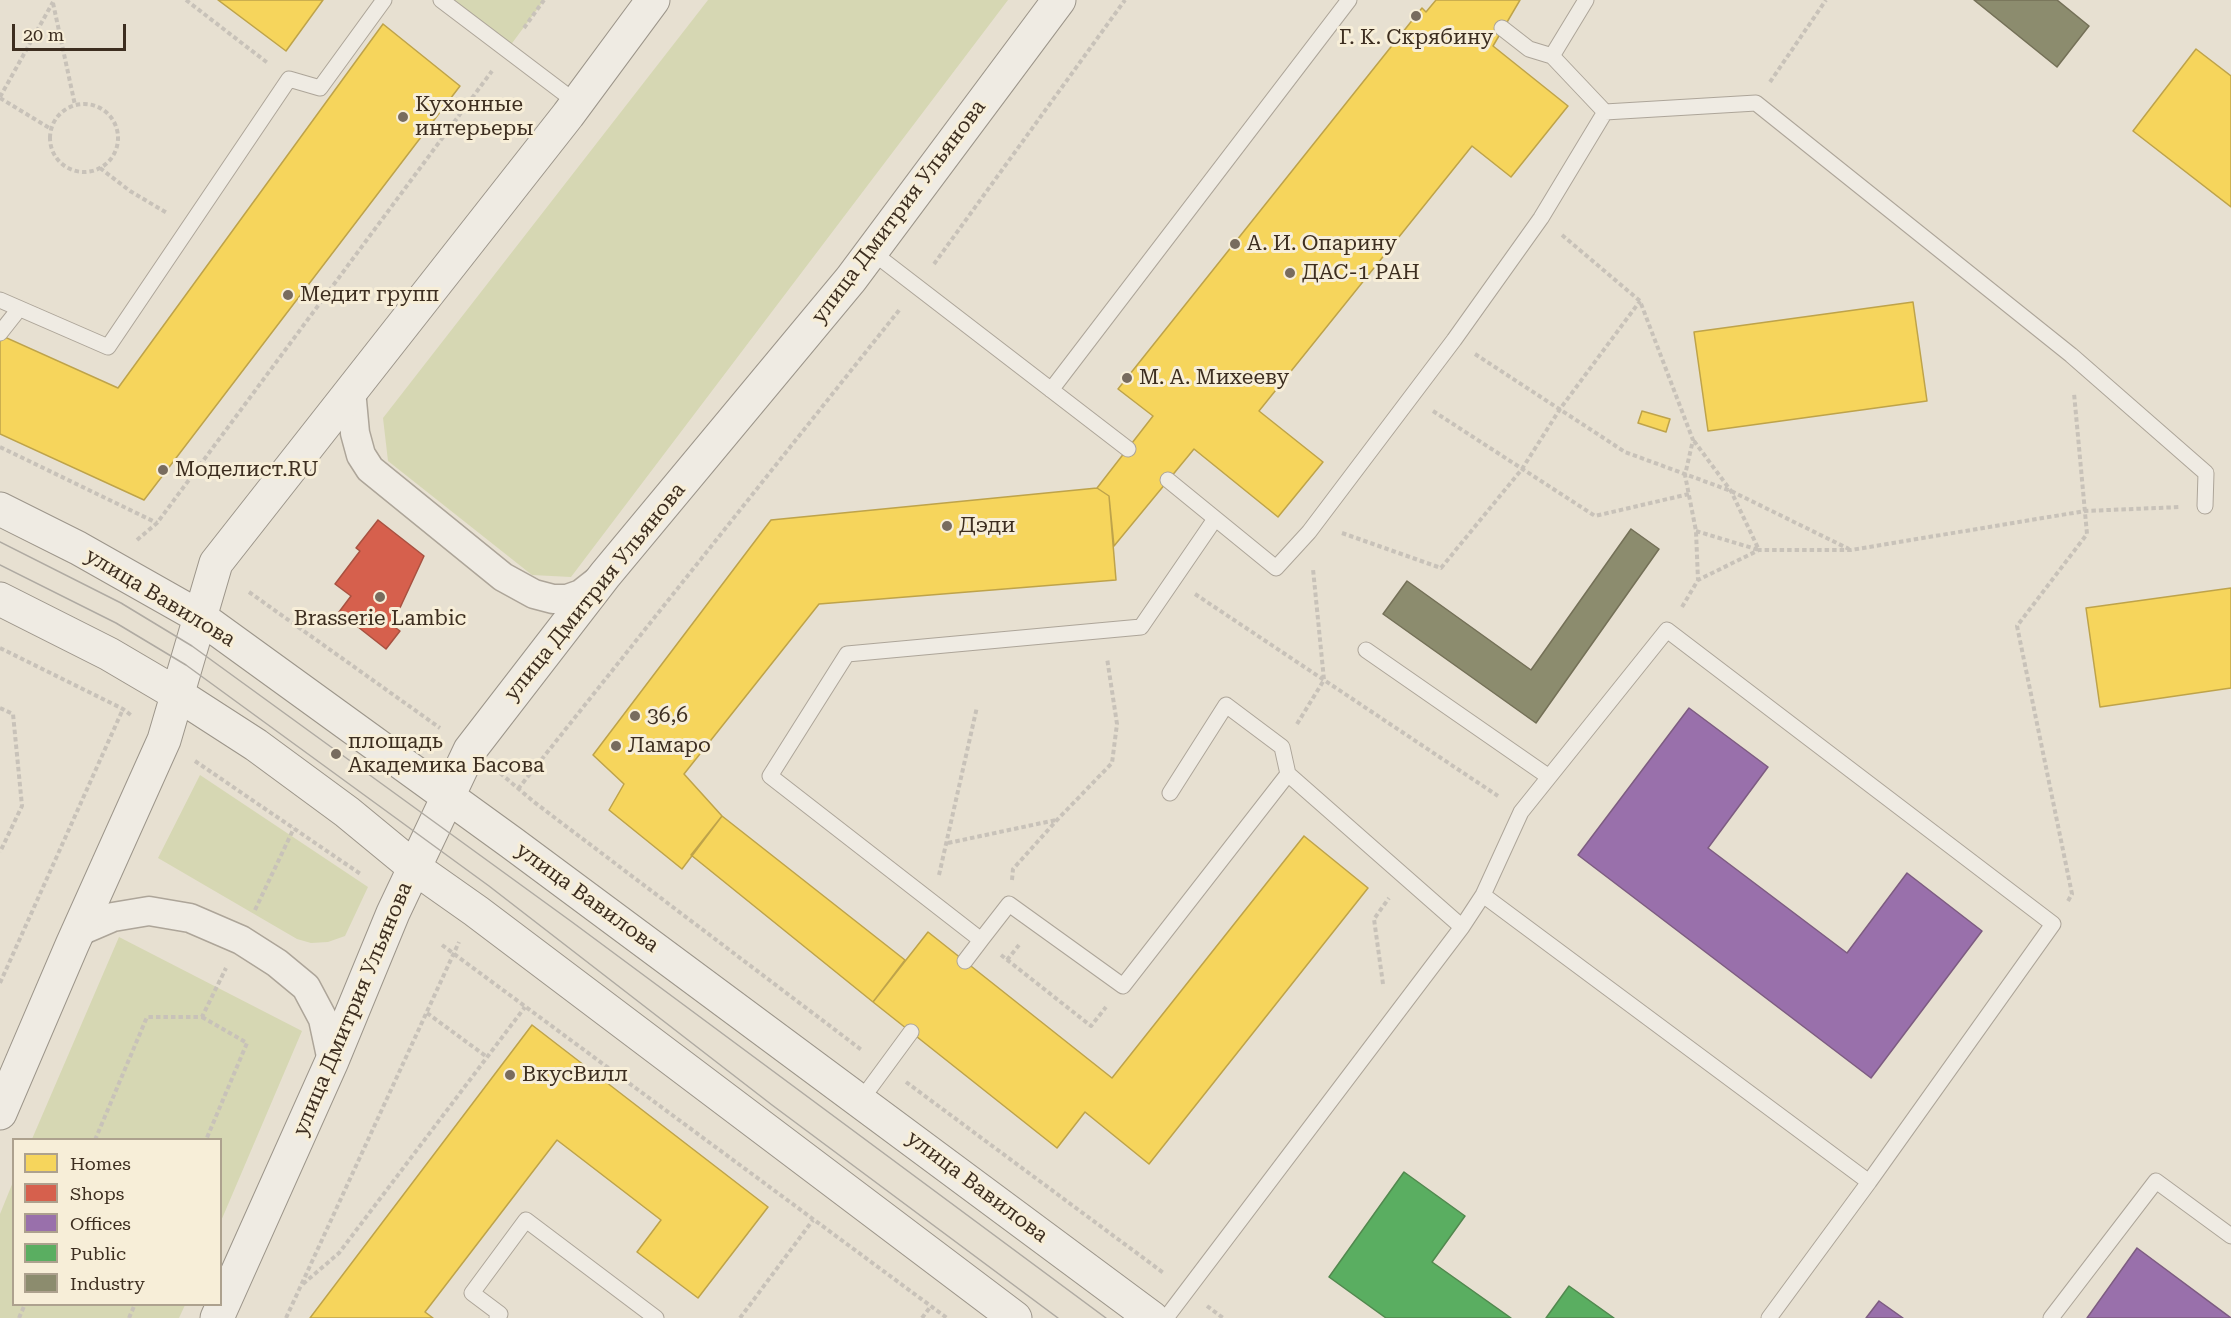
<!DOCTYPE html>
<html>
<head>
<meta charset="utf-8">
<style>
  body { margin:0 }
  #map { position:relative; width:2231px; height:1318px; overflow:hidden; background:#e7e0d1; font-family:"Roboto Serif",serif }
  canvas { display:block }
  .legend { position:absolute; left:12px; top:1138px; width:210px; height:168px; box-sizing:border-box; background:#f7eed8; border:2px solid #ada18e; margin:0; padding:8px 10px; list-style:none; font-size:18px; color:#3d2e20 }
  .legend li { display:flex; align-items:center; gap:12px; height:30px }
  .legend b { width:30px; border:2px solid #ada18e }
  .scale { position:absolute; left:12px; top:24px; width:114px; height:27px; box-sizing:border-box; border:3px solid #3d2e20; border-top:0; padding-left:8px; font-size:18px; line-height:21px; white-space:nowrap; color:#3d2e20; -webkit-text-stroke:4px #f7eed8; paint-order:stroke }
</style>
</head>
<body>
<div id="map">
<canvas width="2231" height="1318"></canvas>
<ul class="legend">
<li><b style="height:16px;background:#f6d55c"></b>Homes</li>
<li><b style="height:16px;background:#d6604d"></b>Shops</li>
<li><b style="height:16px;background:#9970ab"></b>Offices</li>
<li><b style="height:16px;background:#5aae61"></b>Public</li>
<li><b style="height:16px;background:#8c8c6e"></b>Industry</li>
</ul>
<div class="scale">20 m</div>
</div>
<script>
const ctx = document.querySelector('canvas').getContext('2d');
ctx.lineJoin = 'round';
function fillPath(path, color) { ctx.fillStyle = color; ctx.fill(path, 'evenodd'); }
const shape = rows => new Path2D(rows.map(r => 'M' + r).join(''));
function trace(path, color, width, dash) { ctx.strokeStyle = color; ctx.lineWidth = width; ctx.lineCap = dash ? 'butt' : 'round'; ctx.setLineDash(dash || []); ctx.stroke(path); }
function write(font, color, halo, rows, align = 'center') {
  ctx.font = font + ' "Roboto Serif",serif'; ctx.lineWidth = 6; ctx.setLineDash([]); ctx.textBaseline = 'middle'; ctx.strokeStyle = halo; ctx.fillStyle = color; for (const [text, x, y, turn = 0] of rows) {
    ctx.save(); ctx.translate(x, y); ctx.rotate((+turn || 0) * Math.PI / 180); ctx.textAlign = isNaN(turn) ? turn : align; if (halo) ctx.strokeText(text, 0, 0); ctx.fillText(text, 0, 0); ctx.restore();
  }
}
fillPath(shape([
  [441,0,544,0,507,50],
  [708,0,1008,0,571,577,532,575,388,461,383,418],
  [200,775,368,887,345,936,328,942,311,943,297,939,158,858],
  [119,937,302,1031,221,1221,220,1140,32,1139],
  [13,1182,14,1304,185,1305,179,1318,0,1318,0,1214]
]), '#d6d7b3');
const homes = shape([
  [218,0,323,0,286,51,218,0],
  [1436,0,1520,0,1493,46,1568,106,1511,177,1472,146,1259,411,1323,462,1278,517,1194,449,1114,546,1109,496,1097,488,1153,416,1118,389,1422,8,1426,12,1436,0],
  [383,24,460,86,144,500,0,434,0,335,118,388,383,24],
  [2196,49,2231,76,2231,207,2133,131,2196,49],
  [1913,302,1927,401,1708,431,1694,332,1913,302],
  [1642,411,1670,419,1666,432,1638,423,1642,411],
  [1097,488,1109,496,1116,580,819,604,684,774,722,816,682,869,609,810,624,784,593,755,771,520,1097,488],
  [2231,588,2231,688,2100,707,2086,608,2231,588],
  [722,816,905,960,873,1002,691,855,722,816],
  [1304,836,1368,888,1149,1164,1085,1112,1057,1148,873,1002,928,932,1112,1078,1304,836],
  [532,1025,768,1207,698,1298,637,1252,661,1220,557,1140,425,1312,433,1318,310,1318,532,1025]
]);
fillPath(homes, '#f6d55c');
trace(homes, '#bea34a', 1.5);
const shops = shape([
  [378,520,424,556,392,625,400,631,386,649,339,612,351,596,335,584,360,551,356,548,378,520]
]);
fillPath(shops, '#d6604d');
trace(shops, '#a85140', 1.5);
const offices = shape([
  [1689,708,1768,767,1708,848,1847,953,1907,873,1982,931,1871,1078,1578,855,1689,708],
  [2137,1248,2231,1318,2087,1318,2137,1248],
  [1879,1301,1903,1318,1866,1318,1879,1301]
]);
fillPath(offices, '#9970ab');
trace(offices, '#7d5c81', 1.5);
const public = shape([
  [1404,1172,1465,1216,1432,1262,1511,1318,1386,1318,1329,1277,1404,1172],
  [1569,1286,1614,1318,1546,1318,1569,1286]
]);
fillPath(public, '#5aae61');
trace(public, '#51884e', 1.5);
const industry = shape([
  [1974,0,2057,0,2089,26,2057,67,1974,0],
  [1631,529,1659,549,1536,723,1383,614,1407,581,1531,670,1631,529]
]);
fillPath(industry, '#8c8c6e');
trace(industry, '#747057', 1.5);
const service = shape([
  [441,0,577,103],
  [1502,28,1529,49,1552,56,1586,0],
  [1605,112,1756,103,2071,355,2206,473,2205,506],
  [872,252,1128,449],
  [0,300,108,347,289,79,320,88,384,0],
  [0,333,19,309],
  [1051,390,1349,0],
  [1168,480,1276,568,1309,532,1454,340,1541,218,1605,112,1552,56],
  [1215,519,1141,627,847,654,770,776,981,940,1009,904,1123,986,1288,774,1462,927,1483,895,1521,812,1667,630,2053,924,1869,1182],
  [1366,650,1549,777],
  [1170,793,1226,705,1282,747,1288,774],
  [1483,895,1869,1182,1769,1318],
  [965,961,981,940],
  [861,1100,911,1032],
  [497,1318,500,1314,472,1293,526,1220,656,1318],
  [1166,1318,1462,927],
  [2051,1318,2156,1181,2231,1236]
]);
const minor = shape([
  [351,390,355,433,361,455,370,469,503,577,534,594,553,599,567,599,581,594,600,579],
  [78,932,113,917,149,911,190,918,241,940,277,963,306,987,323,1019,332,1061]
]);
const secondary = shape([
  [0,509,78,548,200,617,512,843,1152,1318],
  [0,599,109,654,177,694,256,745,347,812,415,868,476,911,1015,1318],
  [0,1113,72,945,164,740,216,563,568,115,653,0],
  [217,1318,332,1061,393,913,470,750,605,575,851,279,1059,0]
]);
trace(service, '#ada599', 17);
trace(minor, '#ada599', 31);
trace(secondary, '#9c958a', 35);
trace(shape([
  [186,0,269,64],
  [53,3,75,105],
  [524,28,544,0],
  [1770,82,1826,0],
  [0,97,53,2],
  [0,98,51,129],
  '50 138a34 34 0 1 1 68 0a34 34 0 1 1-68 0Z',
  [100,168,130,191,167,213],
  [1562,235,1640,301,1693,440,1685,475,1696,531,1698,580],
  [934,264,1125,0],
  [1475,354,1625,452,1731,491,1849,549],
  [1433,411,1595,516,1689,494],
  [1694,441,1731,491,1759,550],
  [0,447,157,523],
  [1696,531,1759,550],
  [1342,533,1441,568,1522,469,1560,409,1640,301],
  [137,540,157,523,492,71],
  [249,592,440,728],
  [1195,594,1498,796],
  [1682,607,1698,580,1759,550,1851,550,2085,511,2180,507],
  [0,648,123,709,132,716],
  [0,708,13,714,22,806,0,852],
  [1297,724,1324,680,1313,569],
  [195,761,362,875],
  [500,773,534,802,863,1051],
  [518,789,900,309],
  [948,843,1056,820],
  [939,875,977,707],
  [1012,880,1013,869,1057,820,1112,763,1117,724,1107,658],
  [2068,901,2072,894,2017,626,2087,534,2074,393],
  [255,910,294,828],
  [442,945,947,1318],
  [1001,955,1091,1026,1106,1007],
  [1007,960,1019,945],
  [0,983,123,709],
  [1383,984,1374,919,1389,898],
  [427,1013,487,1057],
  [202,1017,247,1043,206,1140],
  [906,1082,1165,1274],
  [95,1140,147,1017,202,1017,226,968],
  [303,1284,339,1253,525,1007],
  [1207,1306,1223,1318],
  [19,1318,25,1304],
  [129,1318,135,1304],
  [286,1318,459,942],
  [740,1318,813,1220],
  [922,1318,931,1306]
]), '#c8c2b9', 4, [4.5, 3]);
trace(service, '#efebe3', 15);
trace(minor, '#efebe3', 28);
trace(secondary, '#efebe3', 33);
trace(shape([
  [0,542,121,603,192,646,572,922,1106,1318],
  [0,565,116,623,186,665,489,886,772,1105,1058,1318]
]), '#afaaa2', 1.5);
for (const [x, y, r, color] of [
  [1416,16,6,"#786c5e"],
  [403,117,6,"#786c5e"],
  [1235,244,6,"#786c5e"],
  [1290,273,6,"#786c5e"],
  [288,295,6,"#786c5e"],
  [1127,378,6,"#786c5e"],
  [163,470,6,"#786c5e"],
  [947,526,6,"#786c5e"],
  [380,597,6,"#786c5e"],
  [635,716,6,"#786c5e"],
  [616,746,6,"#786c5e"],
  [336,754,6,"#786c5e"],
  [510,1075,6,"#786c5e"]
]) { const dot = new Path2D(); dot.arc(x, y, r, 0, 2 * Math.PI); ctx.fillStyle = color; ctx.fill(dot); trace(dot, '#f7eed8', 2); }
write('21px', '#3d2e20', '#f7eed8', [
  ["Г. К. Скрябину",1416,38,"center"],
  ["Кухонные",415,105],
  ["интерьеры",415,129],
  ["А. И. Опарину",1247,244],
  ["ДАС-1 РАН",1302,273],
  ["Медит групп",300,295],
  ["М. А. Михееву",1139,378],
  ["Моделист.RU",175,470],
  ["Дэди",959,526],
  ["Brasserie Lambic",380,619,"center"],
  ["36,6",647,716],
  ["площадь",348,742],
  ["Академика Басова",348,766],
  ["Ламаро",628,746],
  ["ВкусВилл",522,1075]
], 'left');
write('21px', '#3d2e20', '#f7eed8', [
  ["улица Дмитрия Ульянова",899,212,-53],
  ["улица Дмитрия Ульянова",595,592,-51],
  ["улица Вавилова",160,598,31],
  ["улица Вавилова",587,898,36],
  ["улица Дмитрия Ульянова",353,1009,-67],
  ["улица Вавилова",977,1187,37]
]);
</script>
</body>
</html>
